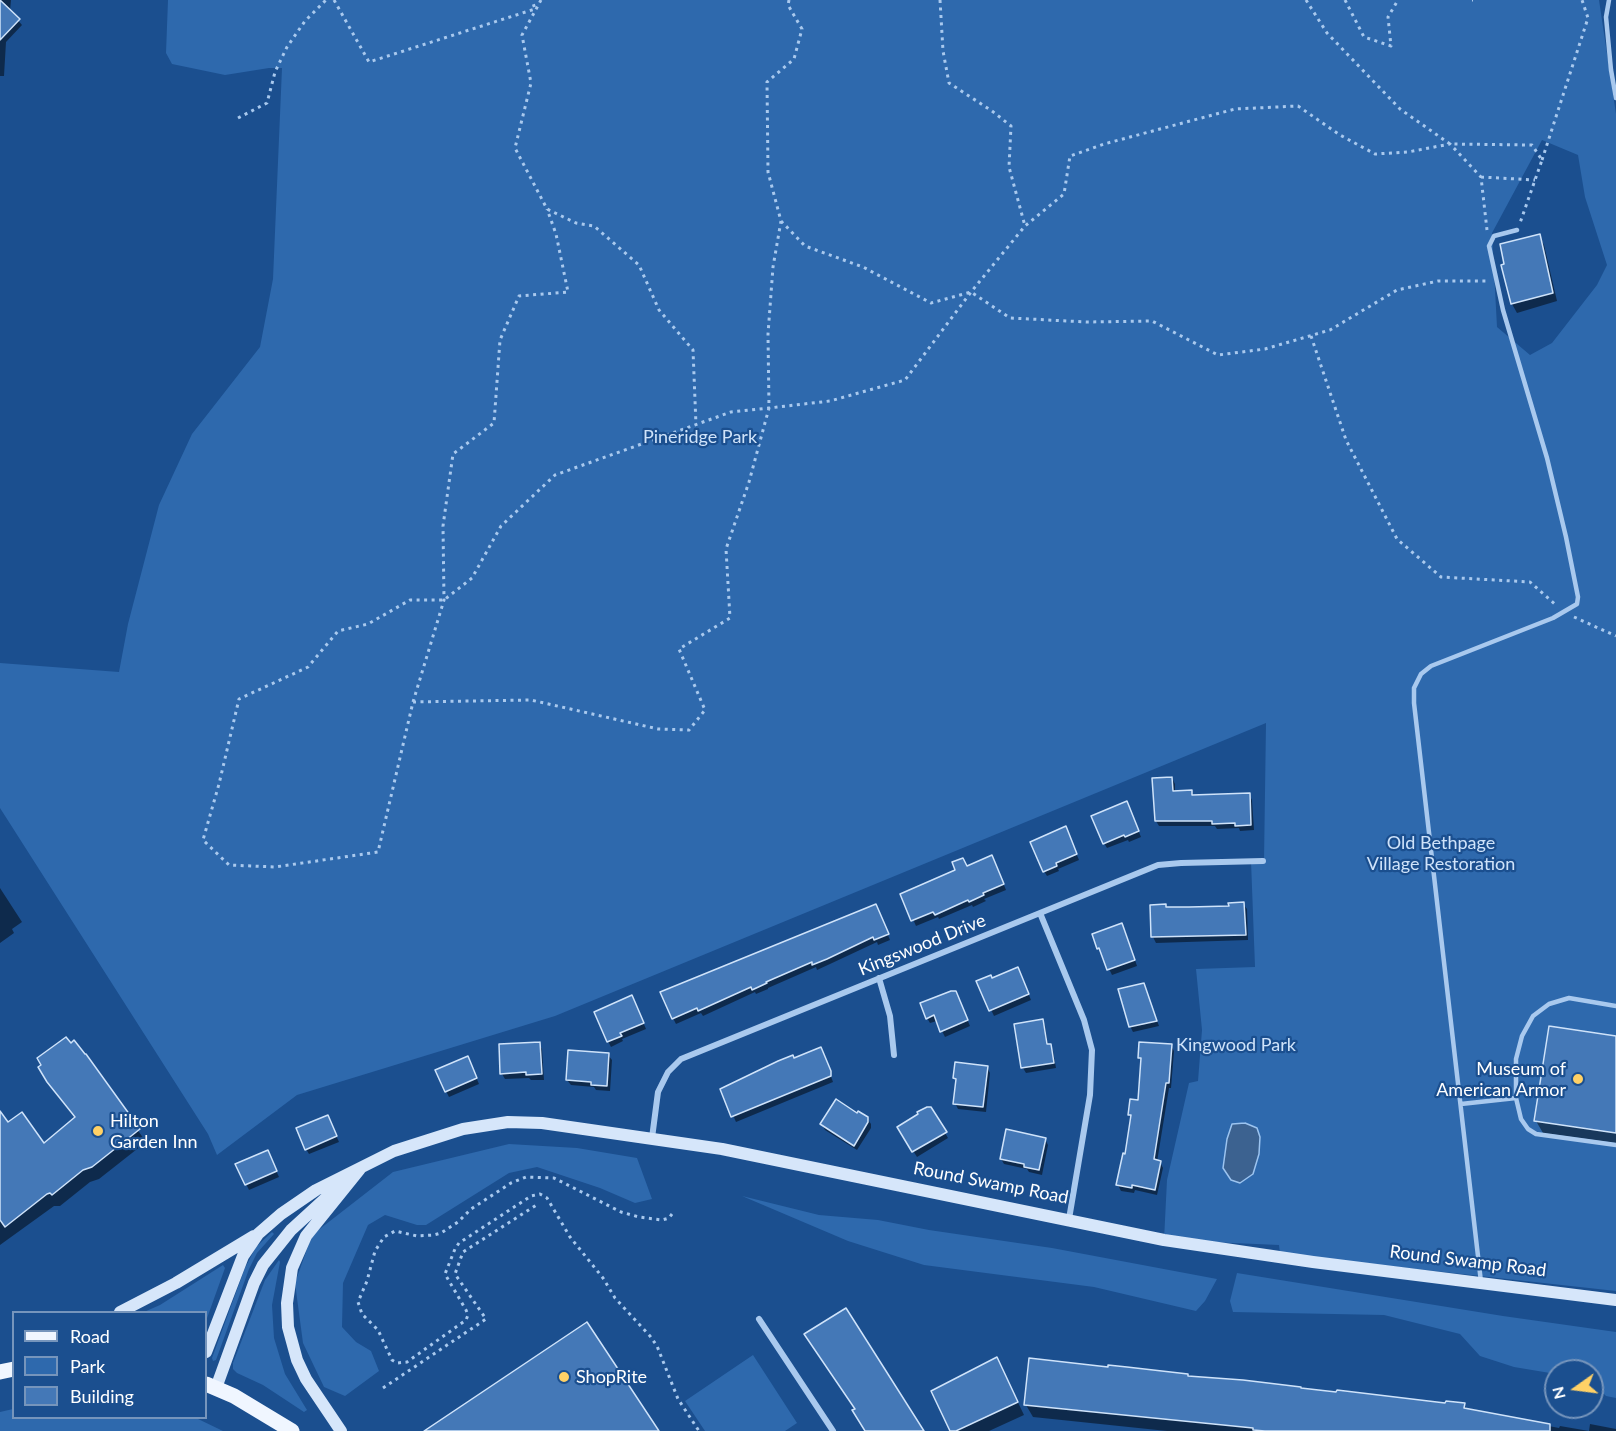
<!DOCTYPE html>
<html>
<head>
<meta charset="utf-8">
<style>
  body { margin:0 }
  #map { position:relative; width:1616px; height:1431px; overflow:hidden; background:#1b4f8f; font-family:Lato,sans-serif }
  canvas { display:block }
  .legend { position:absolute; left:12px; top:1311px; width:195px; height:108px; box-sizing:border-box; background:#1b4f8f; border:2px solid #7695bc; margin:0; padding:8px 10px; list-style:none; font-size:18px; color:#fff }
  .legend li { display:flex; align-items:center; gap:12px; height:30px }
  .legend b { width:30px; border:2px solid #7695bc }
  .north { position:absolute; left:1544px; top:1359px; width:60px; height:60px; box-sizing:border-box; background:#1b4f8f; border:2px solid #7695bc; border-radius:50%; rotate:256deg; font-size:16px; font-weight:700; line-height:24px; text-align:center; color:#fff }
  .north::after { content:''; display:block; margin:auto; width:21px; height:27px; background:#ffd166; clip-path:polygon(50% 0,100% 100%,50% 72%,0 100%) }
</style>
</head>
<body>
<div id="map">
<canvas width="1616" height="1431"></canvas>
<ul class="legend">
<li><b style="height:8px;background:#f0f6ff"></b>Road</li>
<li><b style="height:16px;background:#2e69ad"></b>Park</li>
<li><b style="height:16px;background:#4478b7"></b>Building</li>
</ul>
<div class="north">N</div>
</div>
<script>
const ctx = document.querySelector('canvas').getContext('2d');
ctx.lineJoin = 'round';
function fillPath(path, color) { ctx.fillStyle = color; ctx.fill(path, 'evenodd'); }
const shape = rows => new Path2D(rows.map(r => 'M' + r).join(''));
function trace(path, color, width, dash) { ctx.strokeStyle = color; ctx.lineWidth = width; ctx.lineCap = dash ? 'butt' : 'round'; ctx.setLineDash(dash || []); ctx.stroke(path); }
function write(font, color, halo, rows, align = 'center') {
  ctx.font = font + ' Lato,sans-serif'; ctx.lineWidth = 4.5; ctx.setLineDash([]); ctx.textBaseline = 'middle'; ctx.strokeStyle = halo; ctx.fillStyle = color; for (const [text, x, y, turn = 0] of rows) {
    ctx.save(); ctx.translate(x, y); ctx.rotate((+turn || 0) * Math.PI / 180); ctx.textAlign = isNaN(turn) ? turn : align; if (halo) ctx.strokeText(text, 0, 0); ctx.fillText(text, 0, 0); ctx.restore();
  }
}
fillPath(shape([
  [168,0,1599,0,1616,114,1616,1291,1280,1254,1279,1245,1164,1240,1167,1180,1189,1083,1198,1081,1202,1030,1196,969,1255,967,1251,861,1264,861,1266,723,555,1016,297,1095,217,1155,208,1134,0,808,0,663,119,672,128,624,159,505,192,434,260,347,273,279,282,68,269,68,225,75,172,64,166,53],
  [1542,140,1578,155,1585,197,1607,265,1597,285,1552,343,1530,355,1497,327,1492,233],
  [509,1144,577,1148,637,1158,652,1199,635,1203,600,1188,537,1167,509,1173,426,1225,417,1225,385,1215,368,1225,343,1283,342,1327,356,1342,371,1351,379,1371,345,1396,324,1387,303,1343,295,1283,312,1235,393,1172],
  [742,1196,819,1215,878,1220,929,1230,1052,1248,1217,1279,1205,1301,1196,1311,1094,1287,924,1265,848,1241],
  [272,1232,274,1234,257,1253,249,1269,216,1360,213,1361,212,1358,245,1268,256,1247],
  [279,1260,280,1262,272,1305,274,1338,285,1374,307,1410,304,1412,263,1385,237,1373,233,1369,233,1363,265,1280],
  [223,1265,225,1268,206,1321,206,1312,144,1312,160,1305],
  [1237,1273,1503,1316,1616,1332,1616,1398,1606,1396,1592,1381,1592,1371,1556,1371,1556,1374,1514,1367,1480,1356,1460,1334,1384,1315,1233,1312,1230,1301],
  [753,1355,797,1423,785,1431,705,1431,685,1401],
  [13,1409,14,1418,196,1418,223,1431,0,1431,0,1412]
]), '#2e69ad');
const water = shape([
  [1245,1123,1257,1128,1260,1137,1259,1154,1253,1174,1240,1183,1231,1180,1223,1168,1227,1139,1232,1124,1245,1123]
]);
fillPath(water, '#3c6290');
trace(water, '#9cc4f0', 1.5);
fillPath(shape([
  [0,0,11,0,10,11,22,25,6,42,4,76,0,76],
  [1539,236,1544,245,1557,301,1517,313,1512,304,1503,266],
  [1172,778,1175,784,1175,792,1191,791,1194,796,1249,794,1252,800,1254,830,1240,831,1239,828,1217,829,1215,826,1159,826,1156,821],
  [1129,808,1141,837,1129,842,1128,840,1107,848,1104,843],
  [1068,834,1079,860,1058,869,1059,871,1047,876,1044,871],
  [995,863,1006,890,984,899,986,901,973,907,972,905,939,919,938,917,916,926,902,894,967,867],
  [0,888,22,922,12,929,14,933,0,943],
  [1243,904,1247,909,1248,940,1156,943,1153,937,1152,906,1166,908,1230,907],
  [878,911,890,940,878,945,877,942,830,964,817,970,816,967,768,988,768,989,756,994,755,992,703,1016,701,1013,676,1024,673,1018],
  [1125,930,1137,966,1112,975,1093,935],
  [1020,974,1031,1000,994,1016,978,982],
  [1146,991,1159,1026,1133,1032,1130,1026],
  [958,998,970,1026,945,1037,937,1021,930,1023,927,1018],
  [635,1003,646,1029,622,1039,623,1041,611,1047,608,1041],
  [1042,1021,1045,1026,1048,1046,1053,1051,1056,1068,1026,1073,1023,1068],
  [1616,1037,1616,1143,1543,1133,1536,1121],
  [539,1043,542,1049,544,1080,531,1080,529,1078,505,1079,502,1074],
  [1171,1046,1174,1051,1171,1088,1169,1088,1157,1162,1160,1162,1163,1168,1157,1195,1135,1190,1134,1193,1121,1191,1118,1185,1126,1155,1132,1119,1129,1114,1139,1102,1142,1062,1140,1058],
  [823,1054,833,1082,736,1122,722,1090,793,1060],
  [608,1055,612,1060,610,1091,596,1090,594,1087,571,1085,567,1080],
  [86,1056,146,1142,99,1179,90,1182,60,1206,54,1206,0,1245,0,1121,44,1145,76,1119,56,1094,40,1067],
  [470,1063,479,1084,449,1097,446,1091],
  [987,1067,990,1073,986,1112,958,1109,955,1103,957,1082,955,1078],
  [931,1108,948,1138,917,1157,899,1128],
  [857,1115,867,1118,871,1124,871,1128,857,1150,825,1130,822,1124],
  [330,1122,339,1142,309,1154,306,1149],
  [1045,1139,1048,1145,1042,1175,1029,1172,1027,1169,1004,1164,1001,1159],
  [270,1157,279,1177,249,1190,237,1165],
  [997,1359,1024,1415,989,1431,951,1431],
  [1188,1377,1447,1404,1464,1404,1467,1410,1559,1428,1560,1426,1589,1431,1590,1424,1616,1429,1616,1431,1167,1431,1033,1417,1026,1405]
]), '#0007');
const building = shape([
  [0,0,20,19,0,40,0,0],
  [1540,234,1553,293,1511,304,1501,265,1504,264,1500,244,1540,234],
  [1172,777,1173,791,1192,790,1192,795,1250,793,1251,825,1235,826,1235,823,1212,824,1212,821,1155,821,1152,778,1172,777],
  [1127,801,1139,831,1125,837,1124,835,1103,844,1091,816,1127,801],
  [1066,826,1077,854,1056,863,1057,866,1043,872,1030,842,1066,826],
  [992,855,1004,884,983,893,984,895,969,902,968,900,935,915,933,912,911,921,900,894,955,870,952,862,963,858,967,866,992,855],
  [1244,902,1246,935,1151,937,1150,905,1166,904,1166,907,1189,907,1229,906,1228,903,1244,902],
  [876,904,889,934,874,940,873,937,827,959,812,965,812,962,766,982,767,983,752,990,751,987,698,1011,697,1008,672,1019,660,992,876,904],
  [1122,923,1135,960,1107,970,1099,948,1097,949,1092,934,1122,923],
  [1018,967,1029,994,989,1011,976,981,991,975,992,978,1018,967],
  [1144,983,1157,1021,1129,1027,1118,989,1144,983],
  [951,991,956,991,968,1020,940,1032,934,1015,926,1019,920,1003,951,991],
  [632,995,644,1023,620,1033,622,1036,607,1042,594,1012,632,995],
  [1043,1019,1047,1044,1051,1044,1054,1063,1021,1068,1014,1024,1043,1019],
  [1549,1026,1616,1036,1616,1133,1534,1121,1549,1026],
  [66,1037,71,1043,74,1040,85,1054,86,1054,140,1129,92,1167,83,1170,52,1195,50,1193,47,1194,5,1227,0,1220,0,1111,8,1122,22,1112,44,1143,75,1117,47,1082,38,1067,41,1065,37,1058,66,1037],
  [540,1042,542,1074,526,1075,526,1072,500,1074,499,1044,540,1042],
  [1139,1042,1172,1044,1169,1083,1166,1083,1154,1159,1161,1161,1155,1190,1132,1185,1132,1188,1116,1185,1123,1153,1125,1154,1131,1115,1128,1115,1130,1099,1138,1100,1141,1058,1138,1058,1139,1042],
  [821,1047,831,1071,831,1076,731,1117,720,1089,778,1061,793,1055,794,1058,821,1047],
  [568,1050,609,1053,607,1086,591,1085,591,1082,566,1080,568,1050],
  [468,1056,477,1078,445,1092,435,1070,468,1056],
  [955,1062,988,1066,983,1107,953,1104,956,1079,953,1078,955,1062],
  [836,1099,857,1113,858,1111,868,1117,868,1122,854,1146,820,1124,836,1099],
  [927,1107,931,1107,947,1132,912,1152,897,1127,918,1114,917,1112,927,1107],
  [328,1115,337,1136,305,1150,296,1128,328,1115],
  [1006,1129,1046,1138,1039,1170,1024,1167,1024,1164,1000,1159,1006,1129],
  [268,1150,277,1171,245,1185,235,1164,268,1150],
  [846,1308,886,1371,924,1431,865,1431,852,1410,855,1409,804,1334,846,1308],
  [587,1322,659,1431,424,1431,587,1322],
  [997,1357,1018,1402,956,1431,950,1431,931,1391,997,1357],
  [1029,1358,1108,1367,1108,1365,1127,1367,1188,1374,1188,1376,1243,1380,1301,1387,1301,1388,1336,1392,1337,1390,1445,1403,1446,1401,1465,1403,1464,1408,1550,1424,1550,1431,1265,1431,1253,1430,1253,1428,1024,1405,1029,1358]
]);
fillPath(building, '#4478b7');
trace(building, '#cfe3fa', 1.5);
trace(shape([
  [334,0,369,62,535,9,532,0],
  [541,0,522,35,531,83,515,148,547,209,576,223,594,226,639,265,659,310,693,350,696,425],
  [789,0,788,5,802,29,794,59,767,82,768,172,781,221,773,267,768,334,769,408,749,482,726,549,730,618,679,649,705,710,689,730,658,729,531,700,413,702,378,852,275,867,229,865,203,840,219,784,239,699,308,667,338,631,368,624,410,600,444,600,472,578,501,526,555,475,731,412,769,408,830,401,905,380,971,292,1025,226,1064,194,1070,156,1104,144,1235,109,1298,106,1340,135,1375,154,1408,152,1450,144,1481,177,1487,230],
  [940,0,943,51,949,83,992,111,1011,126,1009,167,1025,226],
  [1306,0,1327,33,1400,109,1450,144,1532,145,1542,160,1520,223],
  [1345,0,1364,37,1391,46,1388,17,1398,0],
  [1472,0,1473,0],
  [238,118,267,103,275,72,287,47,305,21,326,0],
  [1542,160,1588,18,1582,0],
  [1481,177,1535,180],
  [781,221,805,246,863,267,931,303,971,292,1010,318,1087,322,1152,321,1218,355,1265,349,1330,330,1397,290,1438,281,1489,281],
  [1311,336,1346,440,1397,539,1441,577,1530,582,1556,605],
  [1574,617,1616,636],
  [413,702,444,600,443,526,453,454,494,423,500,340,519,296,568,292,556,234,547,209],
  [672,1214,669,1218,662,1220,639,1217,621,1212,554,1178,526,1177,511,1183,471,1209,458,1222,441,1233,434,1235,417,1236,395,1231,384,1237,375,1251,367,1281,358,1302,362,1314,378,1330,392,1360,397,1363,407,1362,466,1320,468,1315,466,1310,445,1274,455,1249,459,1243,531,1196,540,1194,547,1198,570,1237,603,1278,615,1298,650,1336,657,1346,678,1399,699,1431],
  [383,1388,486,1319,455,1274,463,1252,538,1204]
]), '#a9c9ee', 3, [3, 4.5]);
trace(shape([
  [1609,0,1606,17,1611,70,1616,98],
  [1516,1098,1521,1119,1528,1129,1536,1134,1616,1145],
  [1461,1104,1516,1098,1516,1059,1522,1036,1533,1016,1549,1004,1569,998,1616,1006],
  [1481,1282,1414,703,1414,688,1421,674,1431,666,1553,618,1577,604,1578,597,1566,537,1547,458,1503,310,1489,246,1494,236,1517,230]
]), '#a9c9ee', 4.5);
trace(shape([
  [1040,913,1084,1020,1092,1050,1090,1095,1069,1219],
  [879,978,890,1016,894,1055],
  [652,1138,658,1092,668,1072,681,1059,1158,865,1181,863,1263,861],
  [759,1319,833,1431]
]), '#a9c9ee', 6);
trace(shape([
  [120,1312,176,1283,254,1236],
  [206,1352,243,1256,258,1234,281,1214,316,1190,394,1151,463,1129,508,1122,542,1123,722,1149,1164,1240,1313,1262,1616,1300],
  [216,1388,254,1283,263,1265,291,1230,338,1187],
  [341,1431,306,1379,297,1360,288,1327,287,1303,292,1268,306,1236,360,1169]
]), '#d6e6fa', 12);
trace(shape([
  [0,1372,14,1369],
  [206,1384,234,1396,292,1431]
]), '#f0f6ff', 15);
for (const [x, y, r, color] of [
  [1578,1079,6,"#ffd166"],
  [98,1131,6,"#ffd166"],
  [564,1377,6,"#ffd166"]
]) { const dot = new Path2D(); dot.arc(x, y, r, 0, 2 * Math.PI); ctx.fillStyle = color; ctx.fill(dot); trace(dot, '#1b4f8f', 2); }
write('18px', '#cfe3fa', '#1b4f8f', [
  ["Pineridge Park",700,437],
  ["Old Bethpage",1441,843],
  ["Village Restoration",1441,864],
  ["Kingwood Park",1236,1045]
]);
write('18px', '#fff', '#1b4f8f', [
  ["Kingswood Drive",922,945,-22],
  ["Round Swamp Road",991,1183,11],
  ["Round Swamp Road",1468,1261,7]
]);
write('18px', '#fff', '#1b4f8f', [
  ["Museum of",1566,1069,"right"],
  ["American Armor",1566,1090,"right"],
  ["Hilton",110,1121],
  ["Garden Inn",110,1142],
  ["ShopRite",576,1377]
], 'left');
</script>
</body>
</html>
